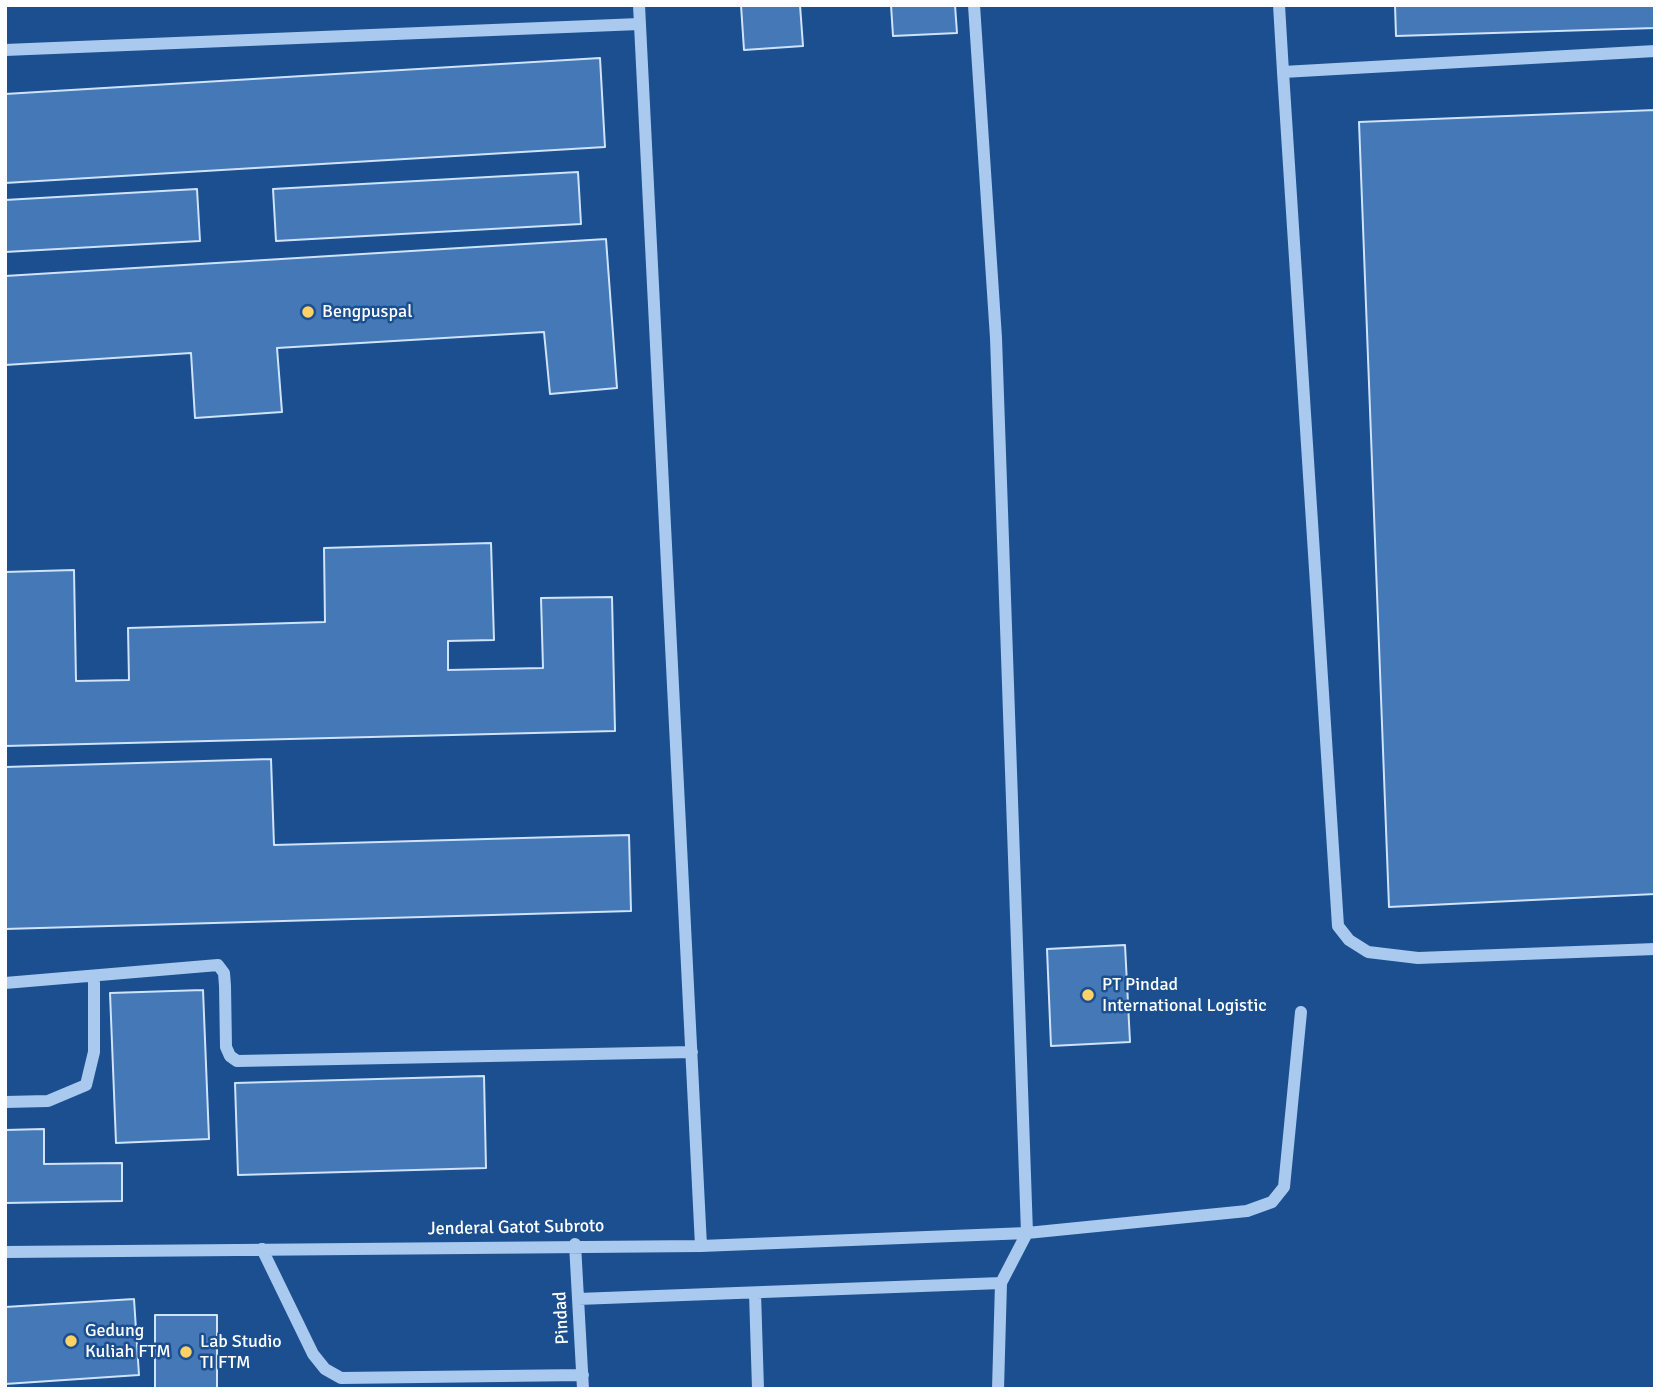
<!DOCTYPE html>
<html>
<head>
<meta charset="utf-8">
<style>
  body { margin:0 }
  #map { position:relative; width:1660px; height:1394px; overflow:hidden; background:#1b4f8f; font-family:Signika,sans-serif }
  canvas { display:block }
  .frame { position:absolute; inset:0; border:7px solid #fff; pointer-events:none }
</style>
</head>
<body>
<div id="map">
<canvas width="1660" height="1394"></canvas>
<div class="frame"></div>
</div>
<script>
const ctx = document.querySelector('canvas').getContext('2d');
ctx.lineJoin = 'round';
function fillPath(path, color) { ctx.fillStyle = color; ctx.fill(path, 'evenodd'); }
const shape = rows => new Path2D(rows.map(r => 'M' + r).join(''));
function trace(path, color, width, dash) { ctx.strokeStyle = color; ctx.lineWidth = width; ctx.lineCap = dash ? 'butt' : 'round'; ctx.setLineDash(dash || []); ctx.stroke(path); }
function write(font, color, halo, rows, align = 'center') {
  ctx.font = font + ' Signika,sans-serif'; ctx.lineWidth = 5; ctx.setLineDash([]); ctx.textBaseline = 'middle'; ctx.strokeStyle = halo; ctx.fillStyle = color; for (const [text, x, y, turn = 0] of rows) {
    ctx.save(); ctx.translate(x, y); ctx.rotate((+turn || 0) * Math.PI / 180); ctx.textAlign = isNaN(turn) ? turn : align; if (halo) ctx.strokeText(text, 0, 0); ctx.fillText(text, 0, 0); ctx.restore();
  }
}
const building = shape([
  [741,5,800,5,803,46,744,50,741,5],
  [891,5,955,5,957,33,893,36,891,5],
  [1395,5,1655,5,1655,28,1396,36,1395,5],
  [600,58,605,147,5,183,5,94,600,58],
  [1655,110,1655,894,1389,907,1359,122,1655,110],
  [578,172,581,224,276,241,273,189,578,172],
  [197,189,200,241,5,252,5,200,197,189],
  [606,239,617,388,550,394,544,332,277,348,282,412,195,418,191,353,5,365,5,276,606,239],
  [491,543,494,640,448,641,448,670,543,668,541,598,612,597,615,731,5,746,5,572,74,570,76,681,129,680,128,628,325,622,324,548,491,543],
  [271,759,274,845,629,835,631,911,5,929,5,767,271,759],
  [1125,945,1130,1042,1051,1046,1047,949,1125,945],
  [203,990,209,1139,116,1143,110,993,203,990],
  [484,1076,486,1168,238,1175,235,1083,484,1076],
  [44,1129,44,1164,122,1163,122,1201,5,1203,5,1130,44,1129],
  [134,1299,139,1375,5,1384,5,1307,134,1299],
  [155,1315,217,1315,217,1389,155,1389,155,1315]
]);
fillPath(building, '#4478b7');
trace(building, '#cfe3fa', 2);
trace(shape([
  [639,5,701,1246],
  [974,5,996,338,1027,1233,1001,1283,998,1389],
  [1279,5,1283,72],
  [5,50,639,24],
  [1655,51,1283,72,1338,926,1349,940,1368,952,1418,958,1655,949],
  [5,983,218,965,224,973,225,986,226,1047,230,1056,237,1061,692,1052],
  [5,1102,48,1101,86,1085,94,1052,94,976],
  [575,1244,583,1389],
  [262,1249,313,1354,325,1369,341,1378,583,1375],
  [5,1252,701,1246,1027,1233,1247,1211,1272,1202,1284,1187,1301,1012],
  [755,1293,758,1389],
  [578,1299,1001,1283]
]), '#a9c9ee', 12);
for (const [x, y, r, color] of [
  [308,312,7,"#ffd166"],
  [1088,995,7,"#ffd166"],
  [71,1341,7,"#ffd166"],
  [186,1352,7,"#ffd166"]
]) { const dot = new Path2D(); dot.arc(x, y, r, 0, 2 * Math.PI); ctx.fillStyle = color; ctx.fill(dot); trace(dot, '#1b4f8f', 2.5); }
write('18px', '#fff', '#1b4f8f', [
  ["Bengpuspal",322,312],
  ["PT Pindad",1102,985],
  ["International Logistic",1102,1006],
  ["Gedung",85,1331],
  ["Kuliah FTM",85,1352],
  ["Lab Studio",200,1342],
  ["TI FTM",200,1363]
], 'left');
write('18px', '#fff', '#1b4f8f', [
  ["Jenderal Gatot Subroto",516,1228,-1],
  ["Pindad",562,1318,-93]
]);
</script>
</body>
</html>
